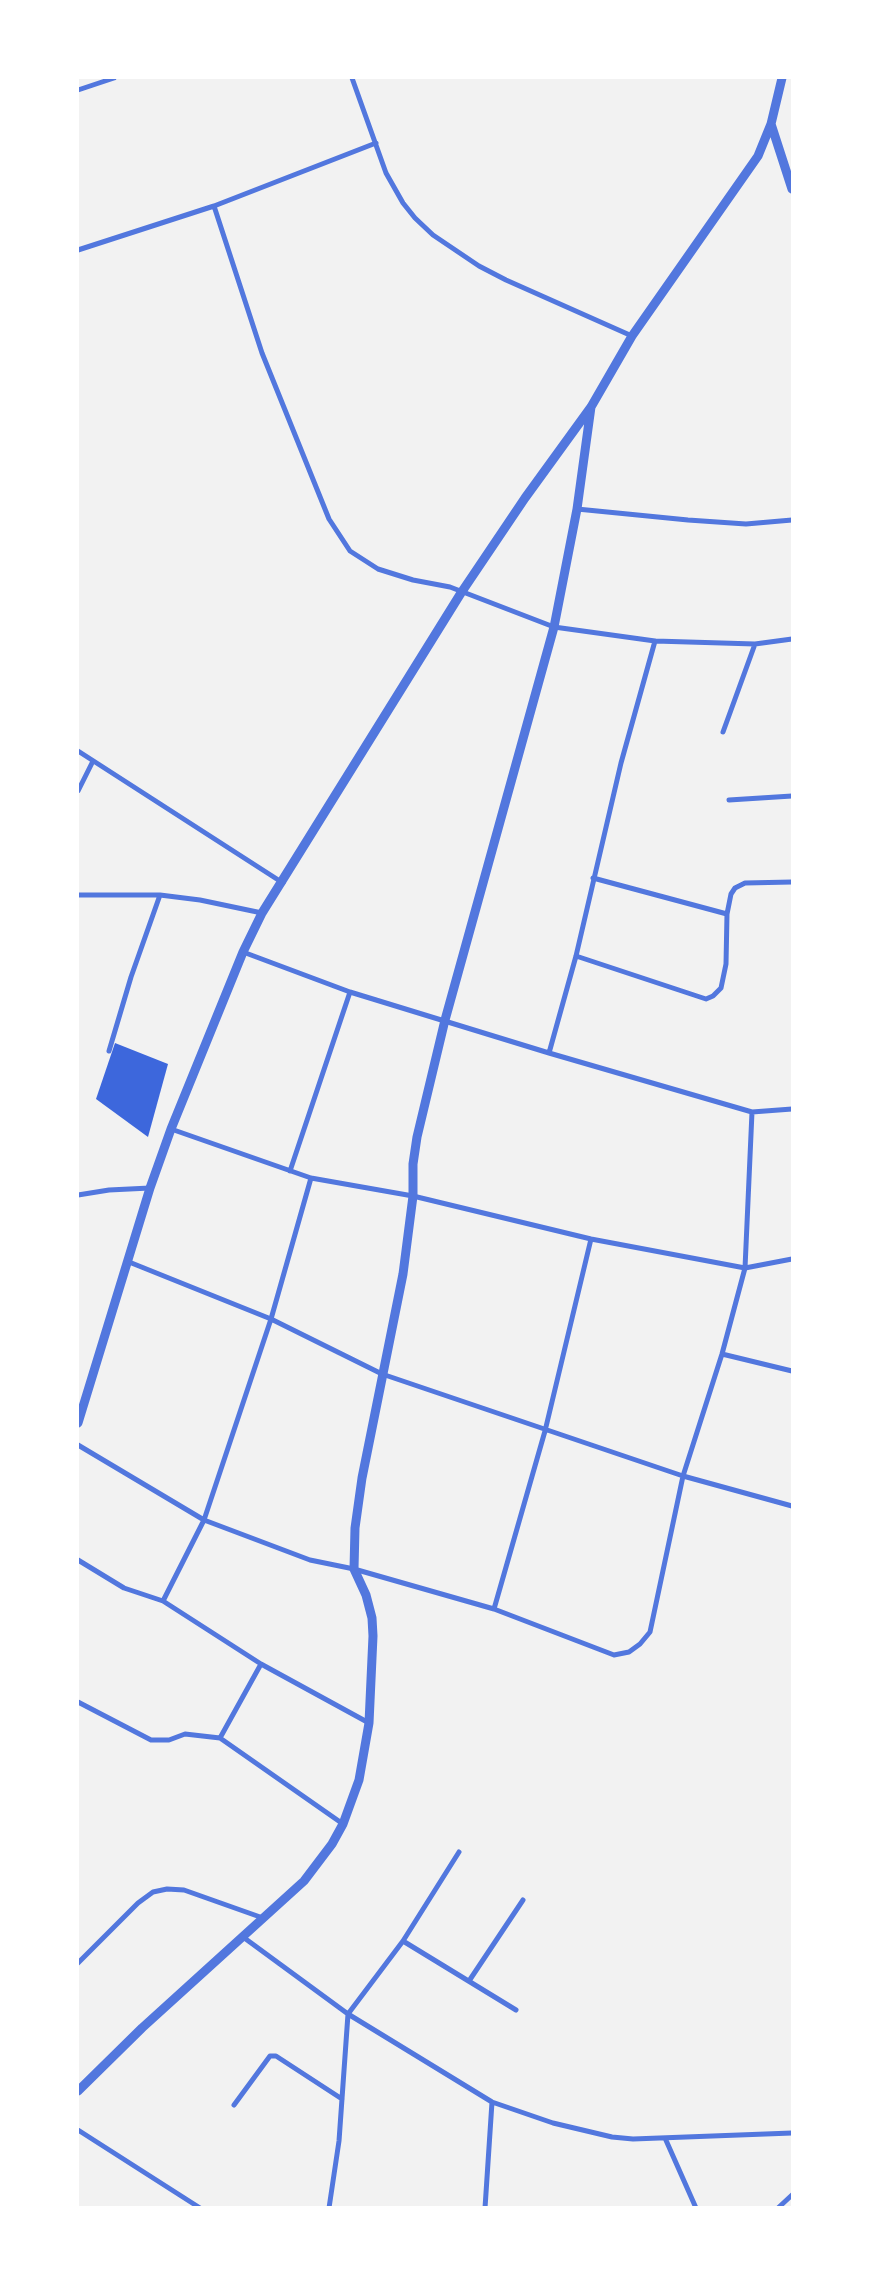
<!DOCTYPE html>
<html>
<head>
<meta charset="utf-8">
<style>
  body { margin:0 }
  #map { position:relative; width:870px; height:2285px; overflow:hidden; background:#f2f2f2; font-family:"Varela Round",sans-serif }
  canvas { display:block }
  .frame { position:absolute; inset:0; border:79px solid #fff; pointer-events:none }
</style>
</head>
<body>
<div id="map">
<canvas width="870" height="2285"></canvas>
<div class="frame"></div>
</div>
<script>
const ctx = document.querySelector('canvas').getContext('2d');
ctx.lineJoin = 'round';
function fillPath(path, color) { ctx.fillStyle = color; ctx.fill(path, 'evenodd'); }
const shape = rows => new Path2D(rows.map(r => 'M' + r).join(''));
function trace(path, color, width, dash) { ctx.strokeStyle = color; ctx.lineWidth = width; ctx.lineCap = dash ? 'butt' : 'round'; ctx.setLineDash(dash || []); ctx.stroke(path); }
fillPath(shape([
  [115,1043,168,1064,148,1137,96,1099]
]), '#3d67dc');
trace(shape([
  [352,78,386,173,403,203,415,218,433,235,479,266,506,280,632,336],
  [78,90,114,78],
  [214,206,262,353,329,519,350,551,378,569,413,580,450,587,554,627,655,641,755,644,792,639],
  [78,250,214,206,376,143],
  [577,509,688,520,746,524,792,520],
  [723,732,755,644],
  [78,751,283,883],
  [78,791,93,761],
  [729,800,792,796],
  [593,878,727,914],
  [78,895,160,895,200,900,262,913],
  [243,952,350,992,549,1053,752,1112,792,1109],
  [576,956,706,999,713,996,721,988,726,964,727,914,731,894,735,888,745,883,792,882],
  [109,1051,131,977,160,895],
  [549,1053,576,956,621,763,655,641],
  [171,1129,311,1178,413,1196,591,1239,745,1268,792,1259],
  [290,1171,350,992],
  [78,1195,109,1190,150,1188],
  [129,1262,271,1319,382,1374,683,1476,792,1506],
  [722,1354,792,1371],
  [78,1445,204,1520,310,1560,354,1569,494,1609,614,1655,629,1652,640,1644,650,1632,683,1476,722,1354,745,1268,752,1112],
  [78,1560,124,1588,163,1601,261,1664,369,1723],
  [163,1601,204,1520,271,1319,311,1178],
  [494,1609,545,1431,591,1239],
  [78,1702,151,1740,169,1740,185,1734,220,1738,343,1824],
  [220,1738,261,1664],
  [243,1937,348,2014,492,2102,553,2123,612,2137,633,2139,792,2133],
  [403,1941,516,2010],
  [78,1963,138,1903,153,1892,167,1889,184,1890,263,1918],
  [469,1981,523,1900],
  [234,2105,270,2056,276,2056,342,2099],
  [78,2130,200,2208],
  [665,2138,696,2208],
  [329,2208,339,2141,348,2014,403,1941,459,1852],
  [485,2208,492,2102],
  [778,2208,792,2195]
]), '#5277de', 5);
trace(shape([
  [771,124,792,189],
  [78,1423,150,1188,171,1129,243,952,262,913,461,593,525,498,591,407,632,336,758,156,771,124,782,78],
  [78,2091,142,2028,304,1881,332,1844,343,1824,359,1780,369,1723,373,1636,372,1618,366,1595,354,1569,355,1528,362,1478,403,1274,413,1196,413,1164,417,1137,445,1020,554,627,577,509,591,407]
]), '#5277de', 9);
</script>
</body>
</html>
